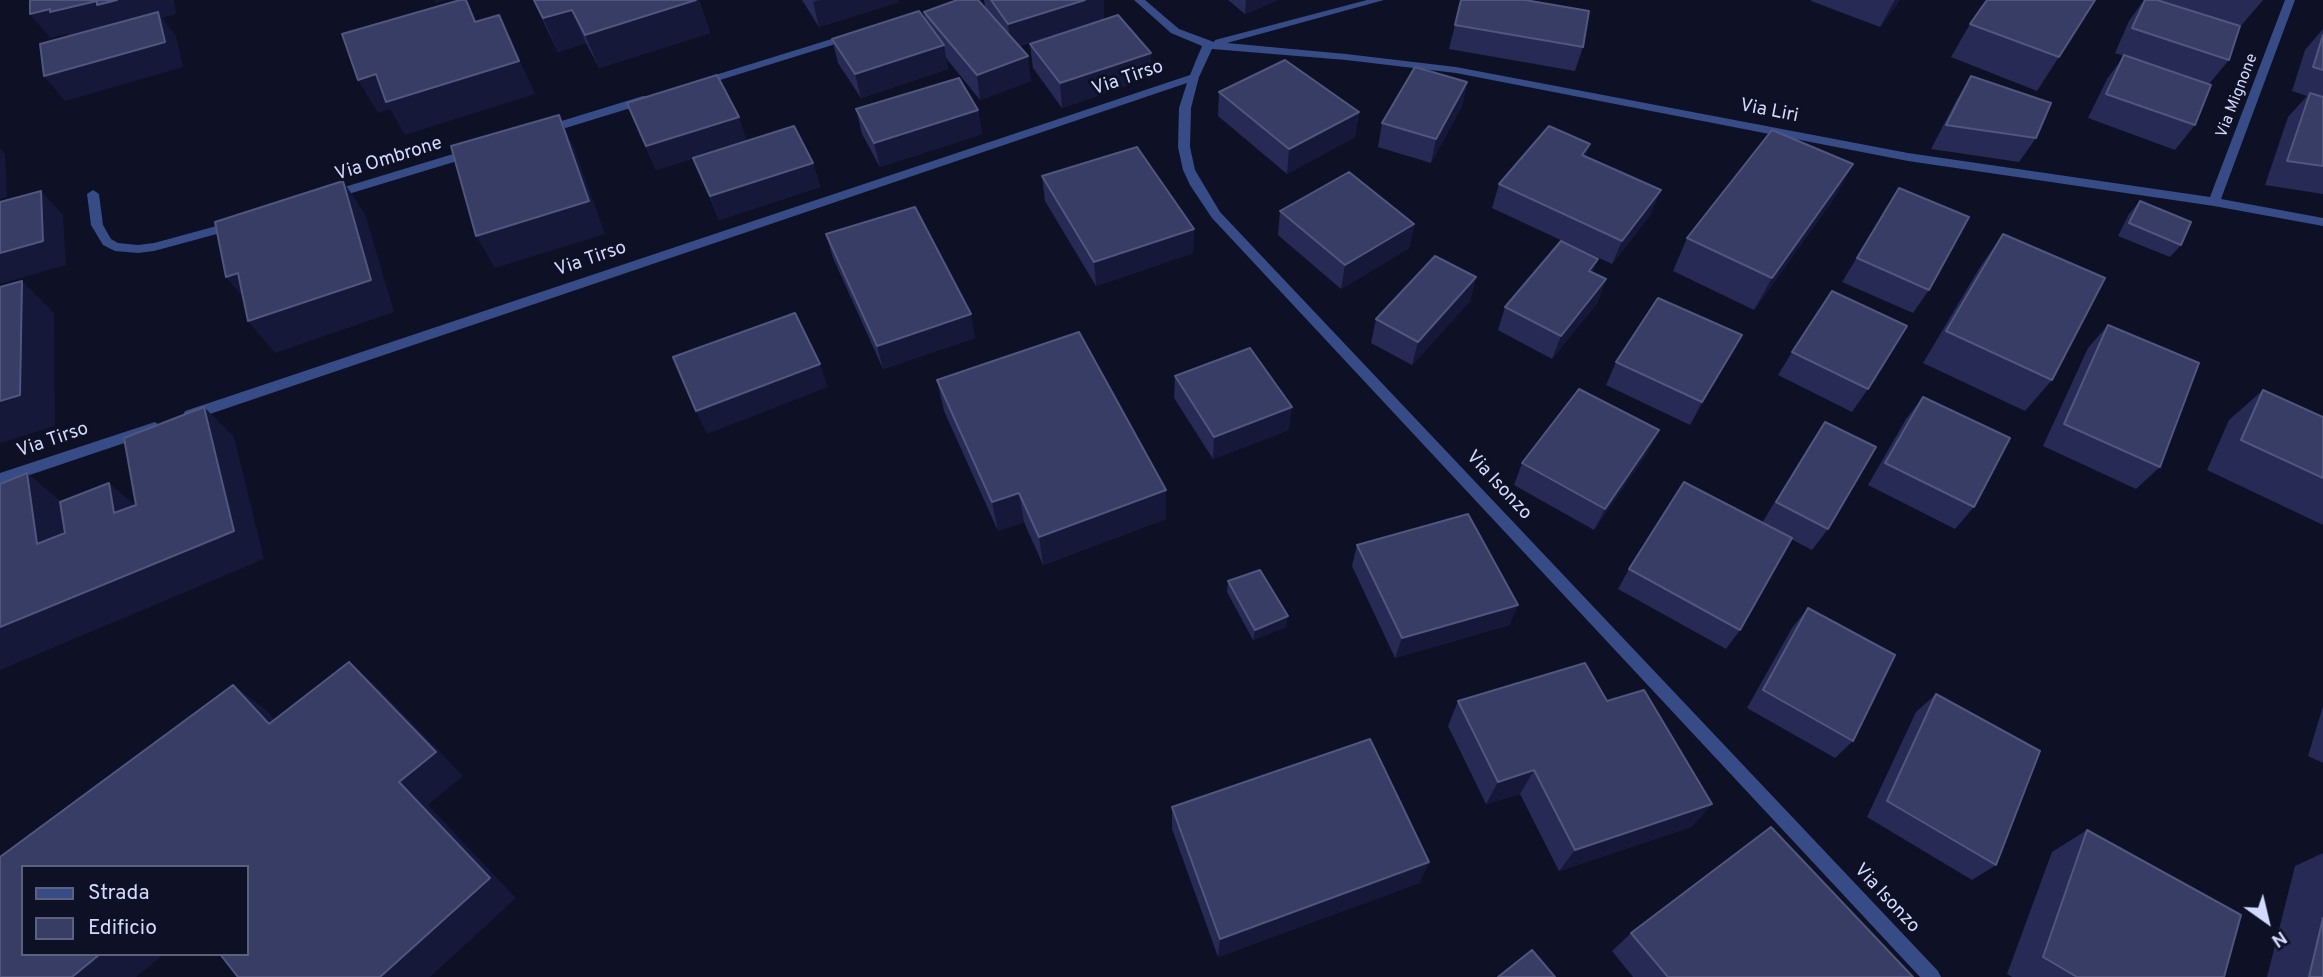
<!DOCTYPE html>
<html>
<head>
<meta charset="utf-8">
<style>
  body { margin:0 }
  #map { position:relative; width:2323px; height:977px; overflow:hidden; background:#0e1125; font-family:Overpass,sans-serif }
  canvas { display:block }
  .legend { position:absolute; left:21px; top:865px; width:228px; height:91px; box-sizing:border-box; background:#0e1125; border:2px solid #5c617c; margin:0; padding:9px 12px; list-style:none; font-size:21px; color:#d2daff }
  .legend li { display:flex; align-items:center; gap:14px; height:35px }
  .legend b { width:35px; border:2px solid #5c617c }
  .north { position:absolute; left:2232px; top:886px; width:70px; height:70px; -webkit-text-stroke:5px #0e1125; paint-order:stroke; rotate:146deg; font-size:19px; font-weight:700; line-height:28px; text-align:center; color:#d2daff }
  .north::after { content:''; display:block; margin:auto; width:24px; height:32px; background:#d2daff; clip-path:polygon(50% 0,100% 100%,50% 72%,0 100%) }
</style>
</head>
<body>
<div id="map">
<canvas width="2323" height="977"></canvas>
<ul class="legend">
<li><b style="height:9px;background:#374b86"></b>Strada</li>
<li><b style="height:19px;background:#383d66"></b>Edificio</li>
</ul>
<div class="north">N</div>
</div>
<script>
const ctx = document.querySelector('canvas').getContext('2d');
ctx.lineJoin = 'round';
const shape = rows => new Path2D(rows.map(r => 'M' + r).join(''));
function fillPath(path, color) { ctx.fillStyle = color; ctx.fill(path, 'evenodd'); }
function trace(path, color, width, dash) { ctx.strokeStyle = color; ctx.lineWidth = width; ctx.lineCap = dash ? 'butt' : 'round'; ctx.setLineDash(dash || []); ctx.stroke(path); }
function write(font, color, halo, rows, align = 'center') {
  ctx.font = font + ' Overpass,sans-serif'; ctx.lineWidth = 6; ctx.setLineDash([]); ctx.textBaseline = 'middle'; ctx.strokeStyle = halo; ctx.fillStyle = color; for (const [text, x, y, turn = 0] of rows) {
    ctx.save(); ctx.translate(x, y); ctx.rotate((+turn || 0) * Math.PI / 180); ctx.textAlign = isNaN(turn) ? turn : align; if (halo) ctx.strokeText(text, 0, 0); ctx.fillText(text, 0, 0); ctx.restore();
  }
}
fillPath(shape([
  [1134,0,1145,0,1179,29,1214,42,1215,40,1367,0,1384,0,1227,43,1346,54,1456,67,1908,153,2210,197,2285,0,2295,0,2221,199,2323,218,2323,226,2214,206,1908,161,1456,73,1346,60,1212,49,1199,77,1191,108,1190,147,1195,170,1220,212,1938,971,1941,977,1920,977,1212,218,1190,185,1183,170,1178,147,1179,108,1187,83,195,419,190,420,183,415,185,411,1190,75,1202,46,1171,33,1134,0],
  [851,33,856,36,855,38,704,85,696,85,695,83,696,81,851,33],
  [643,96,647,97,647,103,546,134,540,130,542,127,643,96],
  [473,148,479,152,477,155,332,199,326,195,328,192,473,148],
  [93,190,99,194,103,225,111,239,118,243,138,245,154,243,235,221,241,225,239,228,154,251,138,253,115,251,103,245,91,225,87,194,93,190],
  [155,422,162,427,160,431,0,485,0,473,155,422]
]), '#374b86');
fillPath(shape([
  [533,0,699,0,710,33,599,68,586,43,558,52],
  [802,0,898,0,899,2,819,27],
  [984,0,1104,0,1104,19,1019,46,1031,81,980,100,946,58,948,69,861,98,838,63,832,39,925,19,924,12,985,7],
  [1228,0,1278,0,1245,14],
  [1811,0,1900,0,1880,27,1811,1],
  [2144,0,2263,0,2240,27,2229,60,2209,84,2195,125,2175,150,2088,118,2107,79,2124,56,2115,53,2129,21],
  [1970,24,2059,57,2037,91,1951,57],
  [1455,25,1583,47,1575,71,1449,49],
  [2323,29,2323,194,2265,185,2288,117,2307,96,2292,91,2305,50],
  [1030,44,1151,77,1062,108,1033,68],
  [1971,76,2036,138,2019,162,1931,149,1956,101],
  [1467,82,1462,106,1431,163,1378,147,1382,123],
  [1219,92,1359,112,1355,137,1287,174,1218,116],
  [627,103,813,163,820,187,719,220,694,158,656,170],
  [856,109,978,110,982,134,880,167,862,134],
  [1853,164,1835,197,1754,310,1673,271,1687,238],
  [1042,176,1194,229,1193,253,1096,286,1045,201],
  [1499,184,1651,214,1612,264,1492,208],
  [1899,188,1929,290,1913,313,1842,282],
  [2140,201,2181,245,2170,257,2118,236,2129,214],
  [1280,211,1414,224,1409,248,1341,289,1278,235],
  [826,234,975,338,883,369,833,258],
  [2003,234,2052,380,2025,411,1923,363,1980,267],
  [1593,273,1606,279,1597,303,1552,359,1498,330,1505,307],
  [1476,277,1470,301,1412,365,1371,343,1376,319],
  [2108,325,2160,467,2136,489,2043,446,2088,348],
  [1792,352,1868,389,1852,412,1778,375],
  [1729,358,1690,425,1606,385,1616,362],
  [1175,376,1289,430,1213,459,1174,398],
  [937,380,1166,519,1043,565,1024,522,998,531,944,411],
  [2263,390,2323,417,2323,525,2207,470,2229,420],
  [1923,397,1974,507,1955,529,1868,485,1906,419],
  [1825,422,1828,529,1812,550,1791,539,1740,630,1726,649,1618,589,1629,569,1762,523,1810,444],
  [1648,452,1594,530,1514,485,1522,463],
  [1357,545,1518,605,1509,625,1395,658,1352,566],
  [1228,581,1286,627,1253,640,1227,592],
  [1808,608,1853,741,1835,758,1747,708,1792,628],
  [1936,694,1996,865,1972,880,1867,817,1916,712],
  [1458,701,1712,804,1691,827,1559,871,1520,794,1486,804,1448,726],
  [2323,706,2323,763,2308,756],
  [1172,807,1429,862,1419,883,1218,957,1172,829],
  [2087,830,2224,977,2012,977,2007,974,2052,852],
  [2323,853,2323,977,2267,977,2295,866],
  [1631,933,1913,977,1633,977,1612,951]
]), '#262a54');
fillPath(shape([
  [117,0,174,0,176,14,162,18,176,36,183,67,65,101,44,76,70,37,67,34,50,38,30,14,50,9,97,1],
  [434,0,446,0,436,3],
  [696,0,699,0,710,33,599,68,585,35],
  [820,0,898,0,899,2,819,27,813,2],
  [1085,0,1104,0,1104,19,1011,48,1008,24],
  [1246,0,1278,0,1245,14],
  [1895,0,1900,0,1880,27,1893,3],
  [572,10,586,43,558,52,543,18],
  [499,15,535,94,405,135,390,109,378,113,358,80],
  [944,45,948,69,861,98,855,74],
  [1151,53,1151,77,1062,108,1060,83],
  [1028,56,1031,81,980,100,977,75],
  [1467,82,1462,106,1431,163,1436,139],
  [978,110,982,134,880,167,874,143],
  [1359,112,1355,137,1287,174,1289,149],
  [559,115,574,148,605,234,495,268,476,236],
  [739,117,747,141,656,170,646,146],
  [1590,144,1582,169,1582,155],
  [0,148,5,154,7,197,0,199],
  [813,163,820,187,719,220,710,196],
  [1853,164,1835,197,1754,310,1772,278],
  [343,181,365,214,394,312,275,353,248,321],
  [1661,190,1651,214,1612,264,1622,241],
  [41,191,63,215,66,265,0,284,0,253],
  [1414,224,1409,248,1341,289,1345,265],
  [1194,229,1193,253,1096,286,1094,262],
  [1598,259,1589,283,1589,271],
  [238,273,253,309,226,277],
  [1476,277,1470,301,1412,365,1418,342],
  [1606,279,1597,303,1552,359,1561,336],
  [22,281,54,313,55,426,0,443,0,401],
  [971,314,975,338,883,369,877,346],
  [1742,335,1729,358,1690,425,1702,402],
  [820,364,828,387,707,434,696,411],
  [204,407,234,437,264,559,0,670,0,627,234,531],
  [1292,407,1289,430,1213,459,1214,437],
  [1659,430,1648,452,1594,530,1605,509],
  [27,473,63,503,75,572,37,544],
  [109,483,143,512,114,513],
  [1166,490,1166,519,1043,565,1039,537],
  [1019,493,1024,522,998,531,992,502],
  [1518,605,1509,625,1395,658,1402,638],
  [1288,616,1286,627,1253,640,1255,630],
  [349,662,378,688,463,776,428,805,516,898,430,977,380,977,399,782],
  [233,685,266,710,301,748,269,724],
  [1534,770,1520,794,1486,804,1498,782],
  [1712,804,1691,827,1559,871,1575,850],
  [1429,862,1419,883,1218,957,1220,939],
  [100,954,164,954,136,977,72,977]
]), '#151839');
const building = shape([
  [30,0,117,0,97,5,97,1,50,12,50,9,30,14,30,0],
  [460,0,466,0,475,22,499,15,519,61,386,102,376,74,358,80,342,34,460,0],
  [534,0,696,0,585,35,572,10,543,18,534,0],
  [957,0,978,0,1028,56,977,75,924,12,957,0],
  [991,0,1085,0,1008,24,991,0],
  [1461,0,1525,0,1589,11,1583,47,1455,25,1461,0],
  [1987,0,2095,0,2059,57,1970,24,1987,0],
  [2145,0,2157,0,2240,26,2229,60,2132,28,2145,0],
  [919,11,944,45,855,74,832,39,919,11],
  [158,12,165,42,44,76,40,44,158,12],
  [1118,15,1151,53,1060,83,1030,44,1118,15],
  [2323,35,2323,70,2313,67,2323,35],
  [2124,55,2211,85,2195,125,2106,94,2124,55],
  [1285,60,1359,112,1289,149,1219,92,1285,60],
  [1415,67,1467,82,1436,139,1382,123,1415,67],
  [717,75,739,117,646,146,627,103,717,75],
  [1971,76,2051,103,2036,138,1946,125,1971,76],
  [959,78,978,110,874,143,856,109,959,78],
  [2310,93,2323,97,2323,166,2287,161,2310,93],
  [559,115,589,201,476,236,451,146,559,115],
  [794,126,813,163,710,196,693,158,794,126],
  [1549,126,1590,144,1582,155,1661,190,1622,241,1499,184,1549,126],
  [1772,130,1853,164,1772,278,1687,238,1772,130],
  [1137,147,1194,229,1094,262,1042,176,1137,147],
  [1349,172,1414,224,1345,265,1280,211,1349,172],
  [343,181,371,280,248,321,238,273,226,277,215,222,343,181],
  [1899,188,1969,217,1929,290,1857,258,1899,188],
  [41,191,43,241,0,253,0,202,41,191],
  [2140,201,2191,222,2181,245,2129,223,2140,201],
  [915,207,971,314,877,346,826,234,915,207],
  [2003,234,2105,278,2052,380,1946,331,2003,234],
  [1561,241,1598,259,1589,271,1606,279,1561,336,1505,307,1561,241],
  [1435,256,1476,277,1418,342,1376,319,1435,256],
  [22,281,20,395,0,401,0,287,22,281],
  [1832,291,1907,326,1868,389,1792,352,1832,291],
  [1658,298,1742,335,1702,402,1616,362,1658,298],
  [795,313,820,364,696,411,673,357,795,313],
  [2108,325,2199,363,2160,467,2064,424,2108,325],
  [1079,332,1166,490,1039,537,1019,493,992,502,937,380,1079,332],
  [1250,348,1292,407,1214,437,1175,376,1250,348],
  [1579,389,1659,430,1605,509,1522,463,1579,389],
  [2263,390,2323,417,2323,478,2241,440,2263,390],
  [1923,397,2010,438,1974,507,1885,463,1923,397],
  [204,407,234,531,0,627,0,484,27,473,37,544,65,533,60,502,109,483,114,513,136,505,124,438,204,407],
  [1825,422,1876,447,1828,529,1776,502,1825,422],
  [1684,482,1792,538,1740,630,1629,569,1684,482],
  [1468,514,1518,605,1402,638,1357,545,1468,514],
  [1260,570,1288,616,1255,630,1228,581,1260,570],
  [1808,608,1895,655,1853,741,1763,690,1808,608],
  [349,662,436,752,399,782,490,878,380,977,238,977,220,954,247,954,247,867,23,867,23,954,100,954,72,977,0,977,0,857,233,685,269,724,349,662],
  [1585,663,1607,701,1644,690,1712,804,1575,850,1534,770,1498,782,1458,701,1585,663],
  [1936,694,2040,751,1996,865,1887,801,1936,694],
  [1370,739,1429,862,1220,939,1172,807,1370,739],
  [1771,827,1913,977,1668,977,1631,933,1771,827],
  [2087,830,2241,915,2224,977,2077,977,2043,957,2087,830],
  [2323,918,2323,977,2309,977,2323,918],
  [1532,950,1555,977,1498,977,1532,950]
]);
fillPath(building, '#383d66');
trace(building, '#50567e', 2);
write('16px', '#d2daff', '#0e1125', [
  ["Via Mignone",2238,96,-69]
]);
write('19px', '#d2daff', '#0e1125', [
  ["Via Tirso",1128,79,-19],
  ["Via Liri",1769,112,11],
  ["Via Ombrone",389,160,-17],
  ["Via Tirso",591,260,-19],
  ["Via Tirso",53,441,-19],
  ["Via Isonzo",1498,486,47],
  ["Via Isonzo",1886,899,47]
]);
</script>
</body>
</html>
